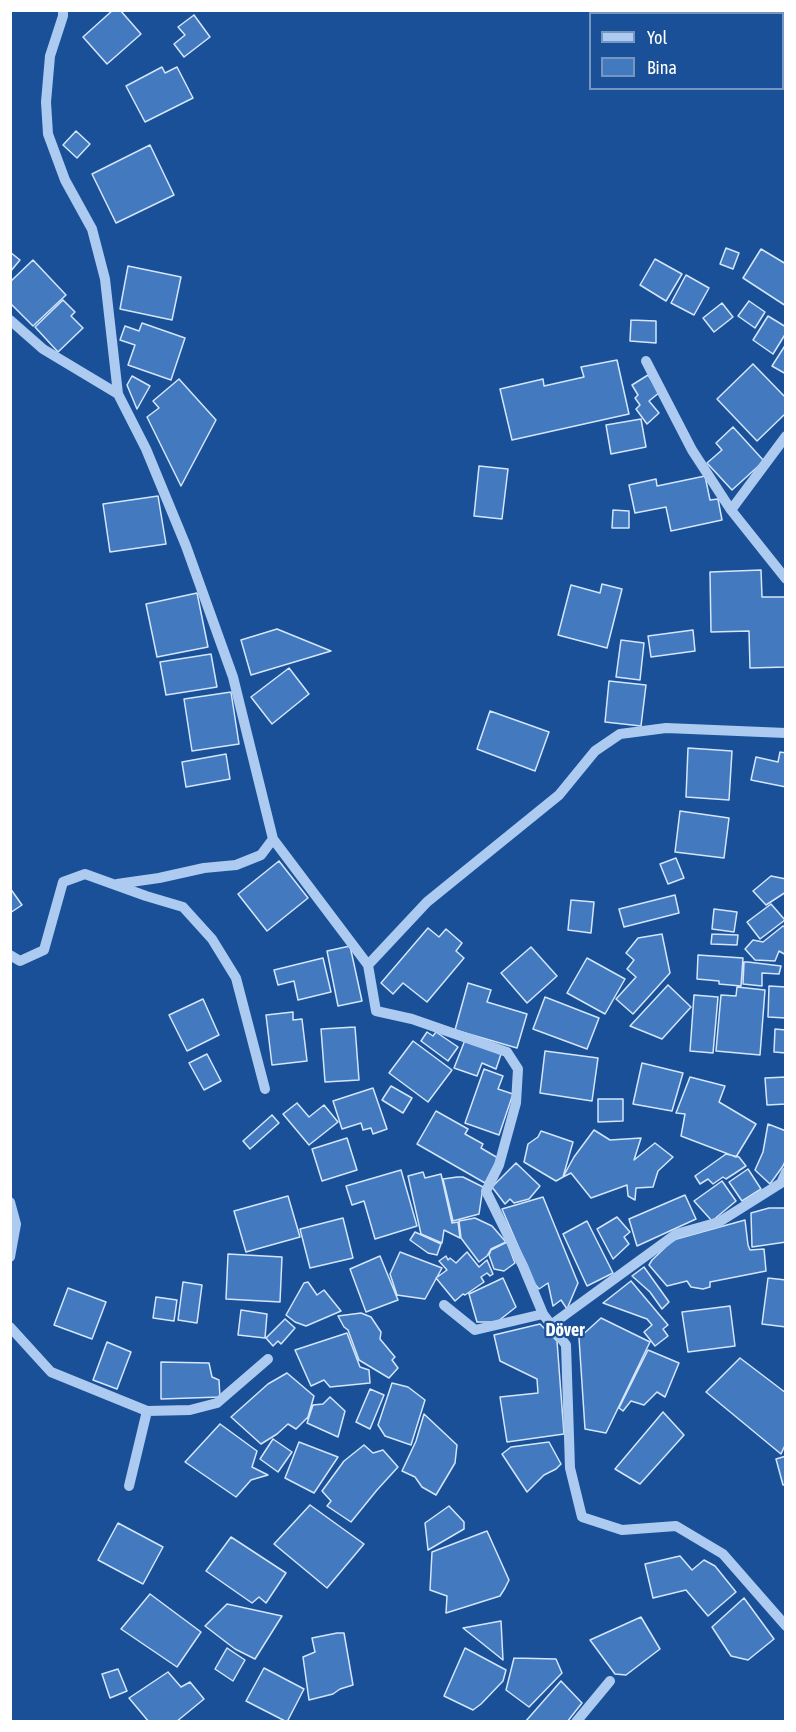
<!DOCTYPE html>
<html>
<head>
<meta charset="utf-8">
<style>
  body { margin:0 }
  #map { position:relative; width:796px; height:1732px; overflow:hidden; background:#1a5097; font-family:"Asap Condensed",sans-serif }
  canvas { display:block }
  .frame { position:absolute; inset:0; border:12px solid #fff; pointer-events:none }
  .legend { position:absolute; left:589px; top:12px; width:195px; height:78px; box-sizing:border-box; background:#1a5097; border:2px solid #7696c1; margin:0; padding:8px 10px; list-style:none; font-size:18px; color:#fff }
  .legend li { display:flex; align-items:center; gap:12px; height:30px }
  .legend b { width:30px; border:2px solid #7696c1 }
</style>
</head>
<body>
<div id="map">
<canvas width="796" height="1732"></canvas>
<div class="frame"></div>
<ul class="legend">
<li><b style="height:8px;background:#adcbf0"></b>Yol</li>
<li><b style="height:16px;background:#4379be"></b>Bina</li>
</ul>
</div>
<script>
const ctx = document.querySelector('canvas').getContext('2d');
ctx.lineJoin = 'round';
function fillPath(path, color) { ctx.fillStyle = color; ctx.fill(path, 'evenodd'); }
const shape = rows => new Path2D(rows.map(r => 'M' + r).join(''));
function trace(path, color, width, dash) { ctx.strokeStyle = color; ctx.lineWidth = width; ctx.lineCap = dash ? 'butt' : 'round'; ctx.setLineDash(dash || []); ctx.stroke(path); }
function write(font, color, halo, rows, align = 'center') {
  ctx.font = font + ' "Asap Condensed",sans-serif'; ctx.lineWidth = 4.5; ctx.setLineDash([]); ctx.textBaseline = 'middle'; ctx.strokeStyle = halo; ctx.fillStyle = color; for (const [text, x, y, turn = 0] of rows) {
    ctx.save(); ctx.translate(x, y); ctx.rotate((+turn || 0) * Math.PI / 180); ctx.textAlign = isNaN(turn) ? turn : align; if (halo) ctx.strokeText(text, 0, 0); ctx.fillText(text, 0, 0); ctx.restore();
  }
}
const building = shape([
  [113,10,120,10,141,34,107,64,83,37,113,10],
  [194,15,210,37,184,57,174,44,185,35,178,27,194,15],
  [782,17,786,20,786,69,782,71,782,17],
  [162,67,165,73,177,67,193,98,145,122,126,86,162,67],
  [76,131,90,144,77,158,63,145,76,131],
  [150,145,174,195,116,223,92,174,150,145],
  [726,248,739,253,733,269,720,264,726,248],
  [761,249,786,264,786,306,743,278,761,249],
  [10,252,20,260,10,272,10,252],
  [655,259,682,274,666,301,640,285,655,259],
  [33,260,66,295,33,326,10,303,10,282,33,260],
  [128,266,181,277,172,320,120,309,128,266],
  [686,275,709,288,694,315,671,303,686,275],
  [63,300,75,312,71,316,83,328,58,352,35,327,63,300],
  [749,301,765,312,755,328,738,316,749,301],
  [722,303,733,317,714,332,703,318,722,303],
  [768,316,786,327,786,333,773,354,753,340,768,316],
  [631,320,656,321,656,343,630,341,631,320],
  [142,323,185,338,171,380,128,365,135,345,120,340,125,326,139,331,142,323],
  [786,344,786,374,772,366,786,344],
  [617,360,629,414,512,440,500,389,543,379,544,386,584,377,581,367,617,360],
  [753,364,786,398,786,413,757,441,717,399,753,364],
  [648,375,660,392,649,401,659,413,647,424,636,409,640,405,635,398,638,395,632,385,648,375],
  [132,376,150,386,137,409,127,385,132,376],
  [179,379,216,420,181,486,147,417,159,408,153,401,179,379],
  [641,419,646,447,611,454,606,425,641,419],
  [733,427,764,461,732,490,707,463,722,450,716,443,733,427],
  [479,466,508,469,502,519,474,516,479,466],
  [705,476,710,500,718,499,722,520,671,531,666,507,635,513,629,485,656,479,657,486,705,476],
  [158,496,166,544,110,552,103,504,158,496],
  [613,510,629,511,629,528,612,528,613,510],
  [761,570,762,597,786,597,786,667,750,668,749,631,711,632,710,572,761,570],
  [602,584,622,589,607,648,558,635,571,585,600,593,602,584],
  [197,593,208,647,157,657,146,604,197,593],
  [277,629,331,651,251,675,241,640,277,629],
  [693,630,695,651,651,657,648,636,693,630],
  [621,640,644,643,640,680,616,677,621,640],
  [211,654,217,687,166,695,160,662,211,654],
  [289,668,309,694,272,724,251,697,289,668],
  [609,681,646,685,641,726,605,722,609,681],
  [231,692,239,744,192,751,184,699,231,692],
  [490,711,549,732,535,771,477,749,490,711],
  [688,748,732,751,729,800,686,797,688,748],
  [780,752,786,753,786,787,751,780,756,757,778,762,780,752],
  [226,754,230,779,186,787,182,762,226,754],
  [680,811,729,818,724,858,675,852,680,811],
  [676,858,684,878,668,884,660,864,676,858],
  [279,861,308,898,267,931,238,894,279,861],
  [771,876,786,879,786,892,766,905,753,891,771,876],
  [10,888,22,905,10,913,10,888],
  [675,895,679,913,624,927,619,909,675,895],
  [571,900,594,902,591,933,568,930,571,900],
  [771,904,785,920,760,939,747,922,771,904],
  [714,909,737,912,734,932,712,929,714,909],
  [783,926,786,928,786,955,779,951,775,961,755,960,745,949,753,940,763,942,783,926],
  [428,928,439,937,446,929,462,943,456,951,464,958,427,1002,403,983,393,994,381,983,428,928],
  [662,934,670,973,633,1014,616,999,636,977,627,969,634,960,626,953,638,938,662,934],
  [712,934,738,935,737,945,711,944,712,934],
  [350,946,362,1001,338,1006,327,951,350,946],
  [531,947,557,976,527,1003,501,973,531,947],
  [698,955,743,958,741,986,719,984,719,981,697,979,698,955],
  [323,958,331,992,298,1000,294,981,278,985,274,970,323,958],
  [587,958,625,979,605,1014,567,993,587,958],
  [744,962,748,962,781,966,779,974,762,973,762,986,743,984,744,962],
  [468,983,491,990,487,1002,527,1014,517,1048,455,1030,468,983],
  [668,985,691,1007,662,1039,630,1026,668,985],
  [769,986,786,987,786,1018,768,1017,769,986],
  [737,987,765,990,760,1055,716,1051,721,995,736,996,737,987],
  [694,995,718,997,713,1053,690,1051,694,995],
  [545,997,599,1018,587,1049,533,1029,545,997],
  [203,999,219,1035,187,1051,169,1015,203,999],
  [293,1012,293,1020,302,1019,307,1061,272,1065,266,1015,293,1012],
  [355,1027,359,1080,325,1082,321,1029,355,1027],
  [775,1029,786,1030,786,1053,774,1052,775,1029],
  [427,1032,433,1036,436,1032,458,1047,448,1061,421,1041,427,1032],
  [465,1040,501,1054,496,1069,482,1063,477,1076,454,1068,465,1040],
  [413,1041,452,1070,428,1102,389,1073,413,1041],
  [545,1051,598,1058,592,1101,540,1093,545,1051],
  [207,1054,221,1081,204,1090,189,1063,207,1054],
  [642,1063,683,1073,672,1111,633,1104,642,1063],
  [484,1069,503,1076,498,1089,513,1094,499,1135,465,1123,484,1069],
  [690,1077,725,1086,719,1102,756,1124,736,1157,681,1136,685,1114,676,1113,690,1077],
  [786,1077,786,1104,767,1105,765,1078,786,1077],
  [391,1086,412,1098,403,1113,382,1100,391,1086],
  [373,1088,387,1129,373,1134,371,1128,363,1130,361,1123,342,1129,333,1101,373,1088],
  [598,1099,623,1099,623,1121,598,1122,598,1099],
  [297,1103,309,1117,324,1105,338,1122,309,1145,283,1114,297,1103],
  [436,1111,468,1129,465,1134,483,1144,481,1148,498,1158,485,1183,417,1144,436,1111],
  [272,1115,279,1123,250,1149,243,1141,272,1115],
  [768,1124,786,1131,786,1159,783,1166,770,1184,755,1170,763,1152,768,1124],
  [594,1130,610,1140,641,1138,634,1160,655,1143,673,1157,658,1171,653,1187,636,1188,635,1200,628,1196,627,1185,591,1198,571,1173,563,1177,574,1157,594,1130],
  [541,1131,573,1142,563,1177,556,1181,524,1162,528,1144,538,1137,541,1131],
  [347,1138,357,1170,322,1181,312,1149,347,1138],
  [726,1154,739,1157,746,1166,726,1179,723,1177,713,1184,708,1179,700,1184,695,1176,726,1154],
  [516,1163,540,1186,529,1199,514,1203,510,1199,505,1204,492,1187,516,1163],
  [748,1169,761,1189,742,1201,729,1182,748,1169],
  [401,1170,417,1226,375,1239,364,1201,352,1205,346,1186,401,1170],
  [423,1172,425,1178,441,1174,452,1223,458,1222,460,1238,444,1230,442,1243,421,1234,408,1176,423,1172],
  [457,1177,463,1177,483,1187,479,1214,453,1221,443,1179,457,1177],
  [722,1181,736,1201,712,1221,694,1201,722,1181],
  [685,1195,696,1219,637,1246,629,1219,685,1195],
  [288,1196,300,1237,246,1252,234,1211,288,1196],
  [543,1197,578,1283,567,1309,561,1300,553,1306,548,1283,539,1289,534,1283,502,1209,543,1197],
  [769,1208,786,1208,786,1242,752,1247,751,1213,769,1208],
  [617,1217,630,1232,624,1237,629,1244,613,1259,597,1229,617,1217],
  [343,1218,353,1258,310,1268,300,1229,343,1218],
  [475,1218,492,1226,506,1242,491,1249,487,1256,479,1262,461,1238,459,1221,475,1218],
  [745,1220,748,1245,750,1250,764,1249,766,1271,710,1282,710,1287,703,1289,691,1287,687,1281,667,1286,649,1265,652,1260,673,1240,745,1220],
  [587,1221,613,1273,587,1286,563,1234,587,1221],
  [415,1232,441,1244,437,1255,428,1253,410,1240,415,1232],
  [507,1242,515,1263,504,1271,494,1269,489,1255,491,1250,507,1242],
  [400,1252,442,1268,425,1299,397,1295,390,1274,400,1252],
  [467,1252,479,1267,487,1260,493,1274,490,1276,487,1273,481,1277,484,1282,465,1295,463,1294,455,1301,436,1278,447,1270,439,1261,446,1256,448,1260,450,1258,456,1263,467,1252],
  [228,1254,282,1257,280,1302,226,1299,228,1254],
  [380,1256,398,1300,366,1312,350,1269,380,1256],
  [644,1267,669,1302,662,1309,650,1292,632,1276,644,1267],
  [503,1278,516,1307,497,1322,477,1322,469,1294,503,1278],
  [768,1278,786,1280,786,1327,762,1324,768,1278],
  [631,1281,668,1325,663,1329,668,1336,655,1346,644,1332,652,1325,647,1319,603,1303,631,1281],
  [183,1282,202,1285,197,1323,178,1320,183,1282],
  [308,1282,317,1295,324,1290,341,1311,306,1326,295,1322,286,1315,304,1283,308,1282],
  [68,1288,106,1302,92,1339,54,1325,68,1288],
  [156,1297,177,1300,174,1321,153,1318,156,1297],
  [730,1306,735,1346,688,1352,682,1312,730,1306],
  [241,1310,267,1314,265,1338,238,1335,241,1310],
  [361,1313,371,1317,381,1332,380,1339,395,1357,392,1360,398,1368,389,1378,359,1360,348,1330,344,1327,338,1316,361,1313],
  [601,1318,650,1342,606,1433,585,1429,579,1338,601,1318],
  [285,1319,295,1328,281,1344,278,1341,273,1346,266,1338,285,1319],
  [540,1324,557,1341,564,1434,507,1442,500,1397,538,1393,537,1379,500,1361,494,1335,540,1324],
  [347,1333,360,1367,369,1370,370,1383,330,1387,324,1380,311,1386,295,1350,347,1333],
  [107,1342,131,1352,117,1389,93,1380,107,1342],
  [648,1350,679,1363,665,1397,657,1392,644,1405,631,1401,623,1411,619,1408,648,1350],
  [740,1358,786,1393,786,1443,781,1454,706,1392,740,1358],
  [161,1362,209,1363,212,1377,219,1380,220,1397,161,1399,161,1362],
  [287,1373,314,1396,308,1417,296,1429,288,1424,277,1434,261,1444,231,1417,268,1384,287,1373],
  [392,1383,408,1387,425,1400,411,1445,385,1436,378,1425,392,1383],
  [370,1389,384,1395,370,1429,356,1422,370,1389],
  [330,1397,345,1411,338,1437,307,1423,313,1405,323,1404,330,1397],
  [663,1412,684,1435,640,1484,615,1469,663,1412],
  [424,1414,457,1445,455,1463,436,1495,422,1487,415,1477,402,1471,416,1441,424,1414],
  [220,1424,257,1451,252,1467,268,1475,251,1480,236,1497,185,1462,220,1424],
  [273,1439,292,1452,278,1472,260,1459,273,1439],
  [299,1442,338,1457,314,1493,285,1478,299,1442],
  [549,1442,561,1464,556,1469,544,1475,527,1492,502,1454,511,1447,549,1442],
  [364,1445,373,1453,383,1450,398,1467,377,1490,351,1522,327,1506,331,1501,322,1491,344,1461,364,1445],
  [786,1456,786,1484,783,1485,776,1459,786,1456],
  [310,1505,364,1544,327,1588,274,1544,310,1505],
  [449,1506,464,1522,464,1529,428,1550,425,1523,449,1506],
  [118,1523,163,1547,143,1584,98,1560,118,1523],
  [487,1531,509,1580,505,1588,500,1596,446,1613,447,1596,430,1590,432,1552,487,1531],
  [231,1537,286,1573,266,1603,259,1597,252,1603,206,1571,231,1537],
  [680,1556,692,1570,704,1560,715,1566,736,1592,708,1616,686,1590,653,1598,645,1564,680,1556],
  [150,1594,201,1632,177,1667,121,1629,150,1594],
  [744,1598,774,1639,748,1660,731,1656,712,1627,744,1598],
  [227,1604,282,1616,255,1659,235,1649,205,1626,227,1604],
  [641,1617,660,1649,626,1675,615,1674,590,1640,641,1617],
  [501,1621,503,1660,463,1628,501,1621],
  [337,1633,344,1633,353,1685,340,1689,333,1694,309,1700,303,1657,315,1652,312,1638,337,1633],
  [227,1648,245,1660,233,1681,215,1669,227,1648],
  [465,1648,506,1670,503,1681,481,1704,473,1710,444,1696,465,1648],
  [514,1658,556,1659,562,1673,529,1707,506,1690,514,1658],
  [264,1668,304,1689,287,1722,246,1701,264,1668],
  [118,1669,127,1691,110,1698,102,1674,118,1669],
  [168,1672,181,1687,190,1682,204,1699,176,1722,149,1722,129,1698,168,1672],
  [561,1681,582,1703,567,1722,525,1722,561,1681]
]);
fillPath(building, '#4379be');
trace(building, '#d4e6fb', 1.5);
trace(shape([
  [63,10,63,16,50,56,46,102,48,134,65,180,92,229,105,279,118,394,146,449,186,546,233,677,273,839,368,965,376,1011,412,1019,507,1052,518,1069,516,1103,499,1165,486,1191,523,1266,543,1314,566,1345,570,1468,582,1517,622,1530,676,1526,723,1554,786,1626],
  [10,320,43,349,118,394],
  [646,361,692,450,731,510,786,579],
  [731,510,786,436],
  [117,884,159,878,204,868,236,865,261,855,273,839],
  [10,955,20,961,44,950,63,882,85,874,146,896,183,907,212,939,236,978,265,1089],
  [368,965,427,902,559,795,595,751,620,734,666,728,786,733],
  [10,1202,16,1224,10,1257],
  [444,1305,475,1330,543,1314],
  [551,1325,676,1234,719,1222,781,1183,786,1172],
  [10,1327,51,1372,147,1411,190,1410,217,1403,268,1359],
  [129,1486,147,1411],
  [576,1722,610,1681]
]), '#adcbf0', 10);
write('bold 18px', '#fff', '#1a5097', [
  ["Döver",565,1330]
]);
</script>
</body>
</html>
